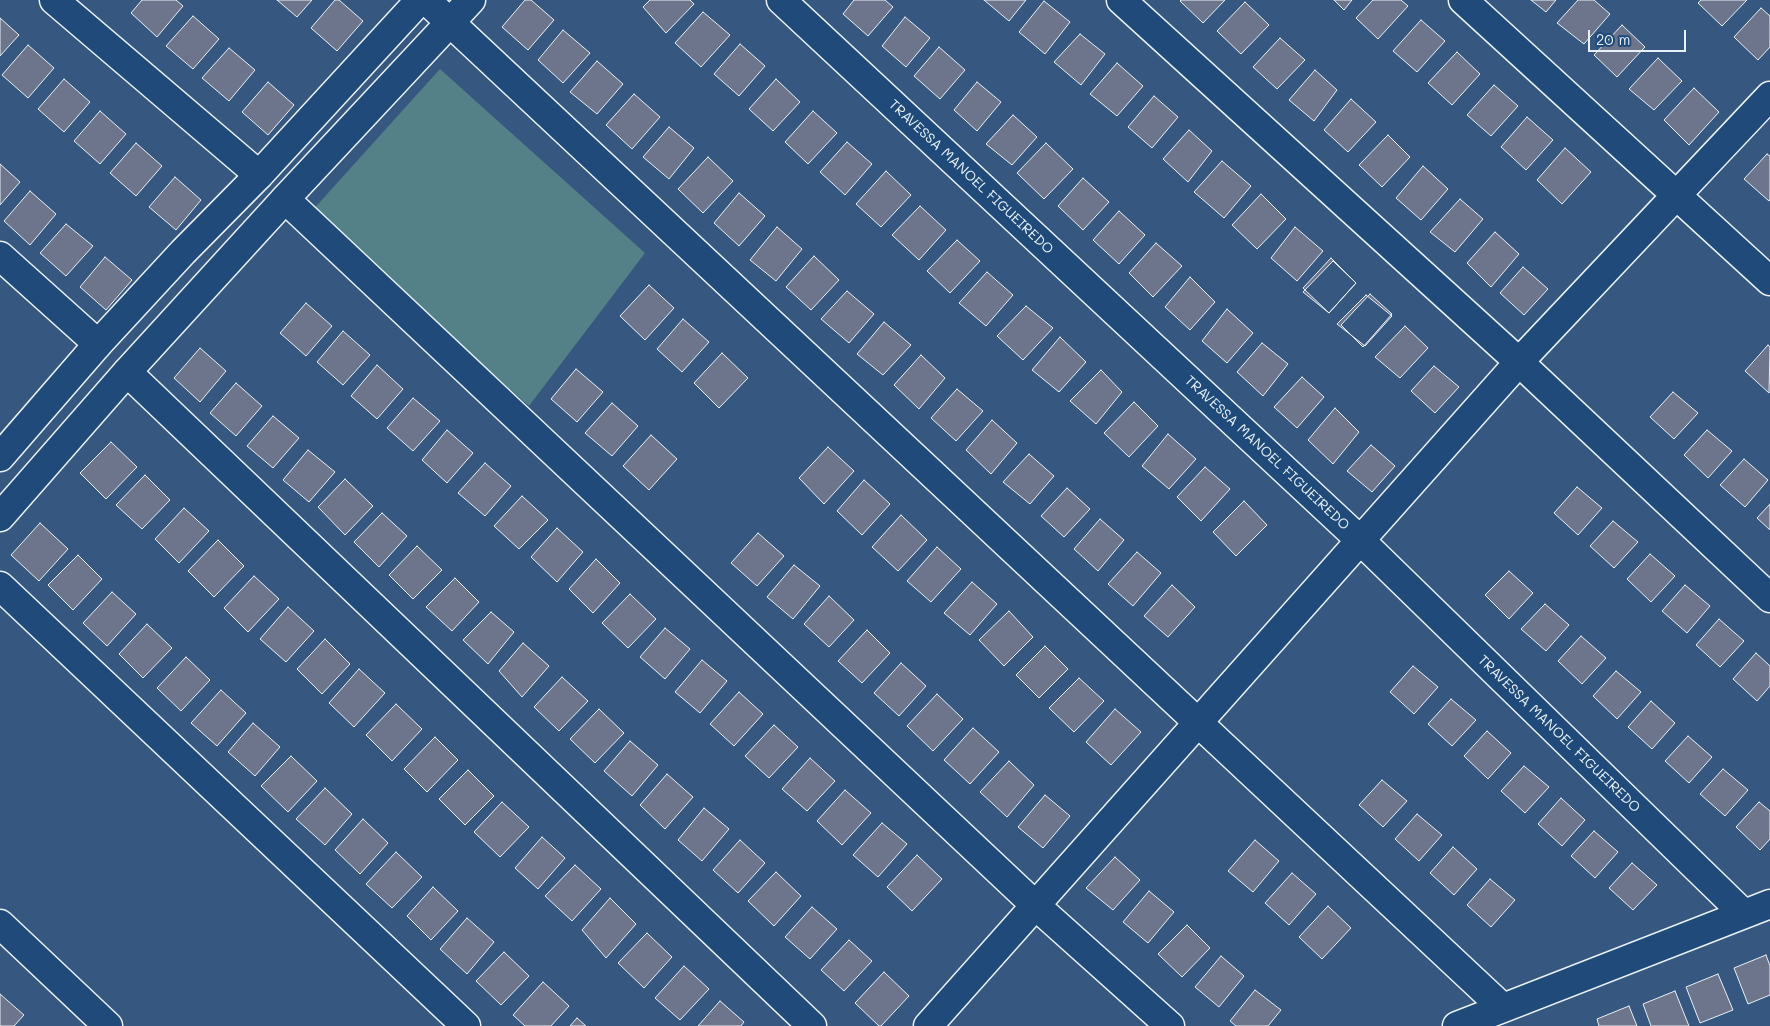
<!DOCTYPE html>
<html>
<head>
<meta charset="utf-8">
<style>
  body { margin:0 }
  #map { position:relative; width:1770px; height:1026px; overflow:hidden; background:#36577f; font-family:Mali,sans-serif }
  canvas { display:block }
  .scale { position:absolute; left:1588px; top:30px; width:98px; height:22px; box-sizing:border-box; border:2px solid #e8f1f8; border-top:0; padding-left:6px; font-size:15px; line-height:18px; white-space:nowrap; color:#e8f1f8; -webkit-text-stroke:4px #1f4a7a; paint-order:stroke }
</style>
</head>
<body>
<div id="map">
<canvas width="1770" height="1026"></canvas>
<div class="scale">20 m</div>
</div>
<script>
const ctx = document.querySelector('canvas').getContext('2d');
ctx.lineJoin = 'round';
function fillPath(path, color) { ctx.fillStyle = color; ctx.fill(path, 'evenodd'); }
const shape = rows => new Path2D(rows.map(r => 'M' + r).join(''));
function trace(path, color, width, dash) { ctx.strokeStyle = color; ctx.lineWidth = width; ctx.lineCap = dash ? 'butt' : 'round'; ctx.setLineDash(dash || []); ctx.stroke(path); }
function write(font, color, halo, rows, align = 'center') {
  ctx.font = font + ' Mali,sans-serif'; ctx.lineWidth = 4.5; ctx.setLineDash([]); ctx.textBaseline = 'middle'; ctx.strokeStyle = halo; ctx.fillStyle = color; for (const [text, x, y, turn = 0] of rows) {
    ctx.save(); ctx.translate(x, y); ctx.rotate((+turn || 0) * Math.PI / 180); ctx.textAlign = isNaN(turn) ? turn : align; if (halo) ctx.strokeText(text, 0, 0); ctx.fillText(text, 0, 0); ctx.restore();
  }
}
fillPath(shape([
  [440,69,645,253,529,406,310,213]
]), '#548088');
const building = shape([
  [142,0,176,0,183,6,157,37,131,13,142,0],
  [277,0,312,0,297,17,277,0],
  [335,0,339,0,363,21,337,51,311,28,335,0],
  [525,0,531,0,554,20,528,50,502,27,525,0],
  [650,0,690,0,694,4,666,33,643,7,650,0],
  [854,0,885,0,893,7,868,36,843,14,854,0],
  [984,0,1026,0,1009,21,984,0],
  [1181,0,1225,0,1203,23,1180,1,1181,0],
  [1334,0,1352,0,1344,10,1334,0],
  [1373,0,1401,0,1408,6,1378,39,1356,18,1373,0],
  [1531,0,1556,0,1546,12,1531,0],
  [1578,0,1594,0,1610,14,1584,44,1557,23,1578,0],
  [1701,0,1747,0,1722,26,1698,3,1701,0],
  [1044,1,1070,22,1045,54,1019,32,1044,1],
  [1245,2,1269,25,1241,54,1217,31,1245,2],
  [1761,8,1770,16,1770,47,1758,60,1734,37,1761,8],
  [703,12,730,35,701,67,675,43,703,12],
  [193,16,219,39,193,69,166,46,193,16],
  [905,17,930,38,906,67,882,46,905,17],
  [0,18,19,35,0,56,0,18],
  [1421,20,1445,41,1417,72,1393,51,1421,20],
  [1622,25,1645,47,1617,77,1594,55,1622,25],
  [563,30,590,53,563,83,538,60,563,30],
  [1080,34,1105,54,1081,85,1054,62,1080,34],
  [1280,38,1305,60,1277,89,1253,67,1280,38],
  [740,44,765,66,739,96,714,74,740,44],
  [28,45,54,68,28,98,2,75,28,45],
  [939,47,965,70,940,99,914,76,939,47],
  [229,48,255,70,229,101,202,78,229,48],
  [1457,52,1480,74,1452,105,1428,83,1457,52],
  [1658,58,1682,81,1654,110,1629,89,1658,58],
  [597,61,623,84,597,114,570,92,597,61],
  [1117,63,1143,86,1117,116,1090,94,1117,63],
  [1315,70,1337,90,1314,121,1289,100,1315,70],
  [64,79,90,102,64,132,38,109,64,79],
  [776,79,800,102,773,131,749,109,776,79],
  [268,82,294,105,268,135,242,112,268,82],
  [977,82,1001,102,977,131,954,110,977,82],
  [1494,85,1518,106,1491,136,1467,115,1494,85],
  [1694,88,1719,112,1689,145,1664,120,1694,88],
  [634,94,660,117,632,149,606,125,634,94],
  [1154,96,1178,117,1152,148,1128,127,1154,96],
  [1351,99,1376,122,1348,152,1324,130,1351,99],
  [100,111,126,134,100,164,74,141,100,111],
  [813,111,837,133,808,164,785,142,813,111],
  [1013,115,1037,137,1012,165,986,144,1013,115],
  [1527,117,1553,140,1526,170,1501,147,1527,117],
  [669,127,694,148,669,179,643,157,669,127],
  [1189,130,1212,151,1188,182,1163,159,1189,130],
  [1388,135,1410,157,1382,187,1359,165,1388,135],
  [847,142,872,164,845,195,820,172,847,142],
  [136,143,162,166,136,196,110,173,136,143],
  [1046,143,1073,169,1044,199,1017,173,1046,143],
  [1565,148,1591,172,1562,204,1537,180,1565,148],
  [1767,154,1770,156,1770,199,1769,201,1744,179,1767,154],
  [708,157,733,181,703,213,678,189,708,157],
  [1222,161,1251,186,1224,218,1194,192,1222,161],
  [0,164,20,182,0,205,0,164],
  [1423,166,1448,189,1421,220,1396,198,1423,166],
  [886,171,911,195,881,227,856,204,886,171],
  [175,177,201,200,176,230,149,207,175,177],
  [1083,178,1109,202,1083,230,1058,206,1083,178],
  [30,191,56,214,30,245,4,221,30,191],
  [739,193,765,216,739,246,714,223,739,193],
  [1261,194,1286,219,1257,249,1232,225,1261,194],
  [1460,199,1483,219,1455,252,1430,232,1460,199],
  [920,206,946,230,919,260,892,235,920,206],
  [1119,211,1145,235,1119,264,1093,240,1119,211],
  [66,224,93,246,66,276,40,253,66,224],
  [777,227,802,249,776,281,750,260,777,227],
  [1295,227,1323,251,1297,281,1271,258,1295,227],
  [1495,232,1519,254,1491,287,1467,263,1495,232],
  [957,240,980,261,950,293,927,271,957,240],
  [1156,243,1182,266,1153,297,1129,273,1156,243],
  [814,256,839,280,811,310,786,287,814,256],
  [105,257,132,280,106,310,80,287,105,257],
  [1331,258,1356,283,1329,313,1303,288,1331,258],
  [1333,261,1356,283,1329,313,1303,292,1333,261],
  [1523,267,1548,289,1524,315,1500,293,1523,267],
  [987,272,1013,295,986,326,959,303,987,272],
  [1190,277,1215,302,1190,330,1165,307,1190,277],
  [649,285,674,308,645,340,620,316,649,285],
  [847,291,874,314,849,343,821,319,847,291],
  [1370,294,1392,314,1363,347,1341,325,1370,294],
  [1366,295,1392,316,1365,346,1337,324,1366,295],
  [306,303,332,326,306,356,280,333,306,303],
  [1026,306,1053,328,1023,360,997,336,1026,306],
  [1227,309,1253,333,1227,363,1202,341,1227,309],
  [683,319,709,342,682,372,657,349,683,319],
  [884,322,911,345,883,375,857,354,884,322],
  [1405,326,1428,348,1400,378,1375,357,1405,326],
  [343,331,370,355,343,385,317,362,343,331],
  [1060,337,1086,362,1059,392,1032,370,1060,337],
  [1262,343,1288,364,1263,396,1237,372,1262,343],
  [1768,345,1770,347,1769,393,1745,371,1768,345],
  [200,348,226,371,200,402,174,378,200,348],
  [722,353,748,378,719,408,694,383,722,353],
  [921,355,945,378,919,409,894,385,921,355],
  [377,365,403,389,377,419,351,396,377,365],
  [1434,366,1459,387,1435,413,1411,391,1434,366],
  [576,369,603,392,577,422,551,399,576,369],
  [1101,370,1122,392,1096,424,1070,401,1101,370],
  [1302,377,1324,397,1297,428,1274,407,1302,377],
  [236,383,262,406,236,436,210,413,236,383],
  [957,389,983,411,956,441,931,418,957,389],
  [1673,392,1698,413,1674,439,1650,417,1673,392],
  [413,398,440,421,413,451,387,428,413,398],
  [1134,402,1158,426,1129,457,1104,433,1134,402],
  [612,403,638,426,612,456,585,433,612,403],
  [1335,408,1359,432,1333,464,1308,440,1335,408],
  [273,416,299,438,273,468,247,446,273,416],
  [992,420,1017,443,991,474,966,450,992,420],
  [447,430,473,453,447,483,422,460,447,430],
  [1707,430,1732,451,1708,478,1684,455,1707,430],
  [1168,434,1196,459,1169,489,1142,466,1168,434],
  [651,435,677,459,649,490,623,466,651,435],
  [111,442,137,467,106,499,80,473,111,442],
  [1371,445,1395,466,1372,492,1347,471,1371,445],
  [828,447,854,471,824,504,799,478,828,447],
  [308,450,335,472,309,502,283,480,308,450],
  [1029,454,1054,476,1030,504,1003,482,1029,454],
  [1744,459,1768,480,1745,507,1720,485,1744,459],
  [485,463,511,486,485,516,458,493,485,463],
  [1205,467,1230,489,1201,521,1177,497,1205,467],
  [145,475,170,500,142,529,116,505,145,475],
  [345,479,373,506,345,535,318,507,345,479],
  [864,480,890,504,862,535,837,511,864,480],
  [1577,487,1602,508,1578,535,1554,513,1577,487],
  [1067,488,1090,509,1064,537,1041,516,1067,488],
  [522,496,548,520,519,549,494,526,522,496],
  [1244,501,1267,525,1236,556,1213,532,1244,501],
  [1770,504,1770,530,1757,518,1770,504],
  [184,508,209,531,179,563,155,539,184,508],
  [382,513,407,536,379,567,354,542,382,513],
  [901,515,927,540,898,571,872,547,901,515],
  [1100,519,1124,540,1098,571,1074,549,1100,519],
  [1613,521,1638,542,1614,568,1590,546,1613,521],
  [40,523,68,549,39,581,11,555,40,523],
  [557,528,583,552,557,582,531,557,557,528],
  [758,533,784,556,757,586,731,563,758,533],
  [218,540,244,566,214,597,188,571,218,540],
  [417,546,442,570,413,599,389,575,417,546],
  [937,547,961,569,931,602,907,581,937,547],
  [1137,552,1161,573,1133,606,1108,584,1137,552],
  [1650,554,1675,576,1651,602,1627,579,1650,554],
  [78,555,102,579,73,610,48,585,78,555],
  [596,559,620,583,593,613,569,589,596,559],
  [794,565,820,586,793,619,767,597,794,565],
  [1509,571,1533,593,1509,619,1485,595,1509,571],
  [254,576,279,599,248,632,224,608,254,576],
  [455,578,479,602,452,631,426,607,455,578],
  [972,582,997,604,970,635,944,613,972,582],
  [1172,585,1195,607,1168,637,1144,616,1172,585],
  [1685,585,1710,606,1687,633,1662,611,1685,585],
  [112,592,136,614,107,646,83,623,112,592],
  [630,594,656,619,628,648,602,623,630,594],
  [829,596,854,620,829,647,804,624,829,596],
  [1545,604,1569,625,1546,651,1521,629,1545,604],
  [288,607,314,631,286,662,260,639,288,607],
  [1009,611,1033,637,1004,666,979,640,1009,611],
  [491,612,514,632,488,664,463,640,491,612],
  [1719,619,1744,641,1720,667,1696,645,1719,619],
  [147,624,172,648,143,678,119,654,147,624],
  [665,628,690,649,665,679,640,657,665,628],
  [867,630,890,653,862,683,838,661,867,630],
  [1581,636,1606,658,1582,684,1558,661,1581,636],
  [325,639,350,664,322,694,297,669,325,639],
  [523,643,549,666,522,697,499,671,523,643],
  [1045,646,1068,669,1039,698,1016,675,1045,646],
  [1756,653,1770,666,1770,686,1757,701,1733,679,1756,653],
  [186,657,210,680,181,711,157,688,186,657],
  [702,660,727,681,700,713,675,692,702,660],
  [901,663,926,686,899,716,874,693,901,663],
  [1413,666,1438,687,1414,714,1390,692,1413,666],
  [359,669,385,693,354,727,329,703,359,669],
  [1616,671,1641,692,1617,719,1593,696,1616,671],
  [562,677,588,701,559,731,534,707,562,677],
  [1079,678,1104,701,1074,732,1049,708,1079,678],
  [221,690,246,713,217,746,191,723,221,690],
  [739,692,763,714,734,746,710,724,739,692],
  [937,694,963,719,933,751,907,726,937,694],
  [1451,699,1476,720,1452,746,1428,724,1451,699],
  [1651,701,1675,723,1652,749,1628,727,1651,701],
  [396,704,422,729,392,761,366,735,396,704],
  [599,709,624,733,595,763,570,739,599,709],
  [1115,709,1141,732,1111,765,1086,742,1115,709],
  [253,723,280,747,255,776,228,752,253,723],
  [774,725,798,747,769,778,745,756,774,725],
  [973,728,999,752,970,784,944,760,973,728],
  [1487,731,1511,753,1488,779,1464,756,1487,731],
  [1688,736,1712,757,1689,783,1665,761,1688,736],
  [435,737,458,760,427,792,404,769,435,737],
  [630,741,658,765,632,796,604,771,630,741],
  [291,756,317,781,288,812,261,786,291,756],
  [810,758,835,781,807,811,782,789,810,758],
  [1009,761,1034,785,1007,817,980,792,1009,761],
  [1524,766,1549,787,1525,813,1501,791,1524,766],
  [1723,769,1748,790,1725,816,1700,794,1723,769],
  [468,770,494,796,465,825,439,799,468,770],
  [667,774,693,797,665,829,640,805,667,774],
  [1382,780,1407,801,1383,827,1359,805,1382,780],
  [325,788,352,814,325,845,296,819,325,788],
  [845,790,871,813,842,845,817,821,845,790],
  [1045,795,1070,816,1043,848,1018,827,1045,795],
  [1561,798,1585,820,1562,846,1538,824,1561,798],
  [502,802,529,827,500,857,474,832,502,802],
  [1759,802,1770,811,1770,839,1760,850,1736,827,1759,802],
  [704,808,729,829,702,861,678,840,704,808],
  [1417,814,1442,835,1419,861,1395,839,1417,814],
  [363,819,388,843,360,874,335,850,363,819],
  [882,823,907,844,878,877,853,855,882,823],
  [1594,831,1618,852,1595,878,1571,856,1594,831],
  [542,837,565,858,538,889,515,868,542,837],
  [740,840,765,863,738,893,713,870,740,840],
  [1255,840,1279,861,1253,892,1228,871,1255,840],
  [1453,847,1477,869,1454,895,1430,873,1453,847],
  [396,852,422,877,392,908,366,884,396,852],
  [917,855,942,879,912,911,887,887,917,855],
  [1115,857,1140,880,1113,910,1086,888,1115,857],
  [1632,863,1657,885,1633,910,1609,888,1632,863],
  [575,865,601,889,572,921,545,896,575,865],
  [776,872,801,896,774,926,748,901,776,872],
  [1292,873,1316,894,1289,925,1265,903,1292,873],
  [1490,879,1515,900,1491,927,1467,905,1490,879],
  [433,887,458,911,431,940,407,916,433,887],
  [1149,891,1174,912,1148,943,1123,922,1149,891],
  [610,898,636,924,606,958,582,930,610,898],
  [1328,906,1351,928,1322,959,1299,937,1328,906],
  [812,907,837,929,810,959,785,937,812,907],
  [467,918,494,942,467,974,440,949,467,918],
  [1187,925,1210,948,1182,977,1158,954,1187,925],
  [647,933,672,957,644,988,618,963,647,933],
  [849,940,872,961,844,991,821,970,849,940],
  [504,952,529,976,501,1005,476,981,504,952],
  [1766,955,1770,966,1770,995,1748,1004,1734,968,1766,955],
  [1221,956,1244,976,1219,1007,1195,987,1221,956],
  [684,966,709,989,680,1020,655,998,684,966],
  [884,972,909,996,881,1026,879,1026,855,1003,884,972],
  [1718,974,1733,1010,1700,1023,1686,987,1718,974],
  [543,982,569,1006,551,1026,525,1026,513,1015,543,982],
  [1255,990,1281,1010,1268,1026,1236,1026,1230,1021,1255,990],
  [1675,991,1689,1026,1651,1026,1643,1004,1675,991],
  [0,994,24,1015,14,1026,0,1026,0,994],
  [720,1001,744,1022,741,1026,698,1026,720,1001],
  [1629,1006,1637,1026,1599,1026,1597,1019,1629,1006],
  [577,1018,586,1026,570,1026,577,1018]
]);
fillPath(building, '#6c758c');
trace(building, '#e8f1f8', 1);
const street = shape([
  [54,0,259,175],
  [426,0,1503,1008],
  [781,0,1360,540,1744,914],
  [1121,0,1519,362,1770,598],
  [1463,0,1770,281],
  [285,199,1035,905,1170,1026],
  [0,256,98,344],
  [127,372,812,1026],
  [0,586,466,1026],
  [0,924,108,1026],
  [928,1026,1519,362,1770,96],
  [1457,1026,1770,904]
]);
const secondary = shape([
  [0,457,98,344,183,252,259,175,420,0],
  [0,517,127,372,285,199,471,0]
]);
trace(street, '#e8f1f8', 31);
trace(secondary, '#e8f1f8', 31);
trace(street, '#1f4a7a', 28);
trace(secondary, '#1f4a7a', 28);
write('14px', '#e8f1f8', '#1f4a7a', [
  ["TRAVESSA MANOEL FIGUEIREDO",971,177,43],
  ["TRAVESSA MANOEL FIGUEIREDO",1267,453,43],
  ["TRAVESSA MANOEL FIGUEIREDO",1559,734,44]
]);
</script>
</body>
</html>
